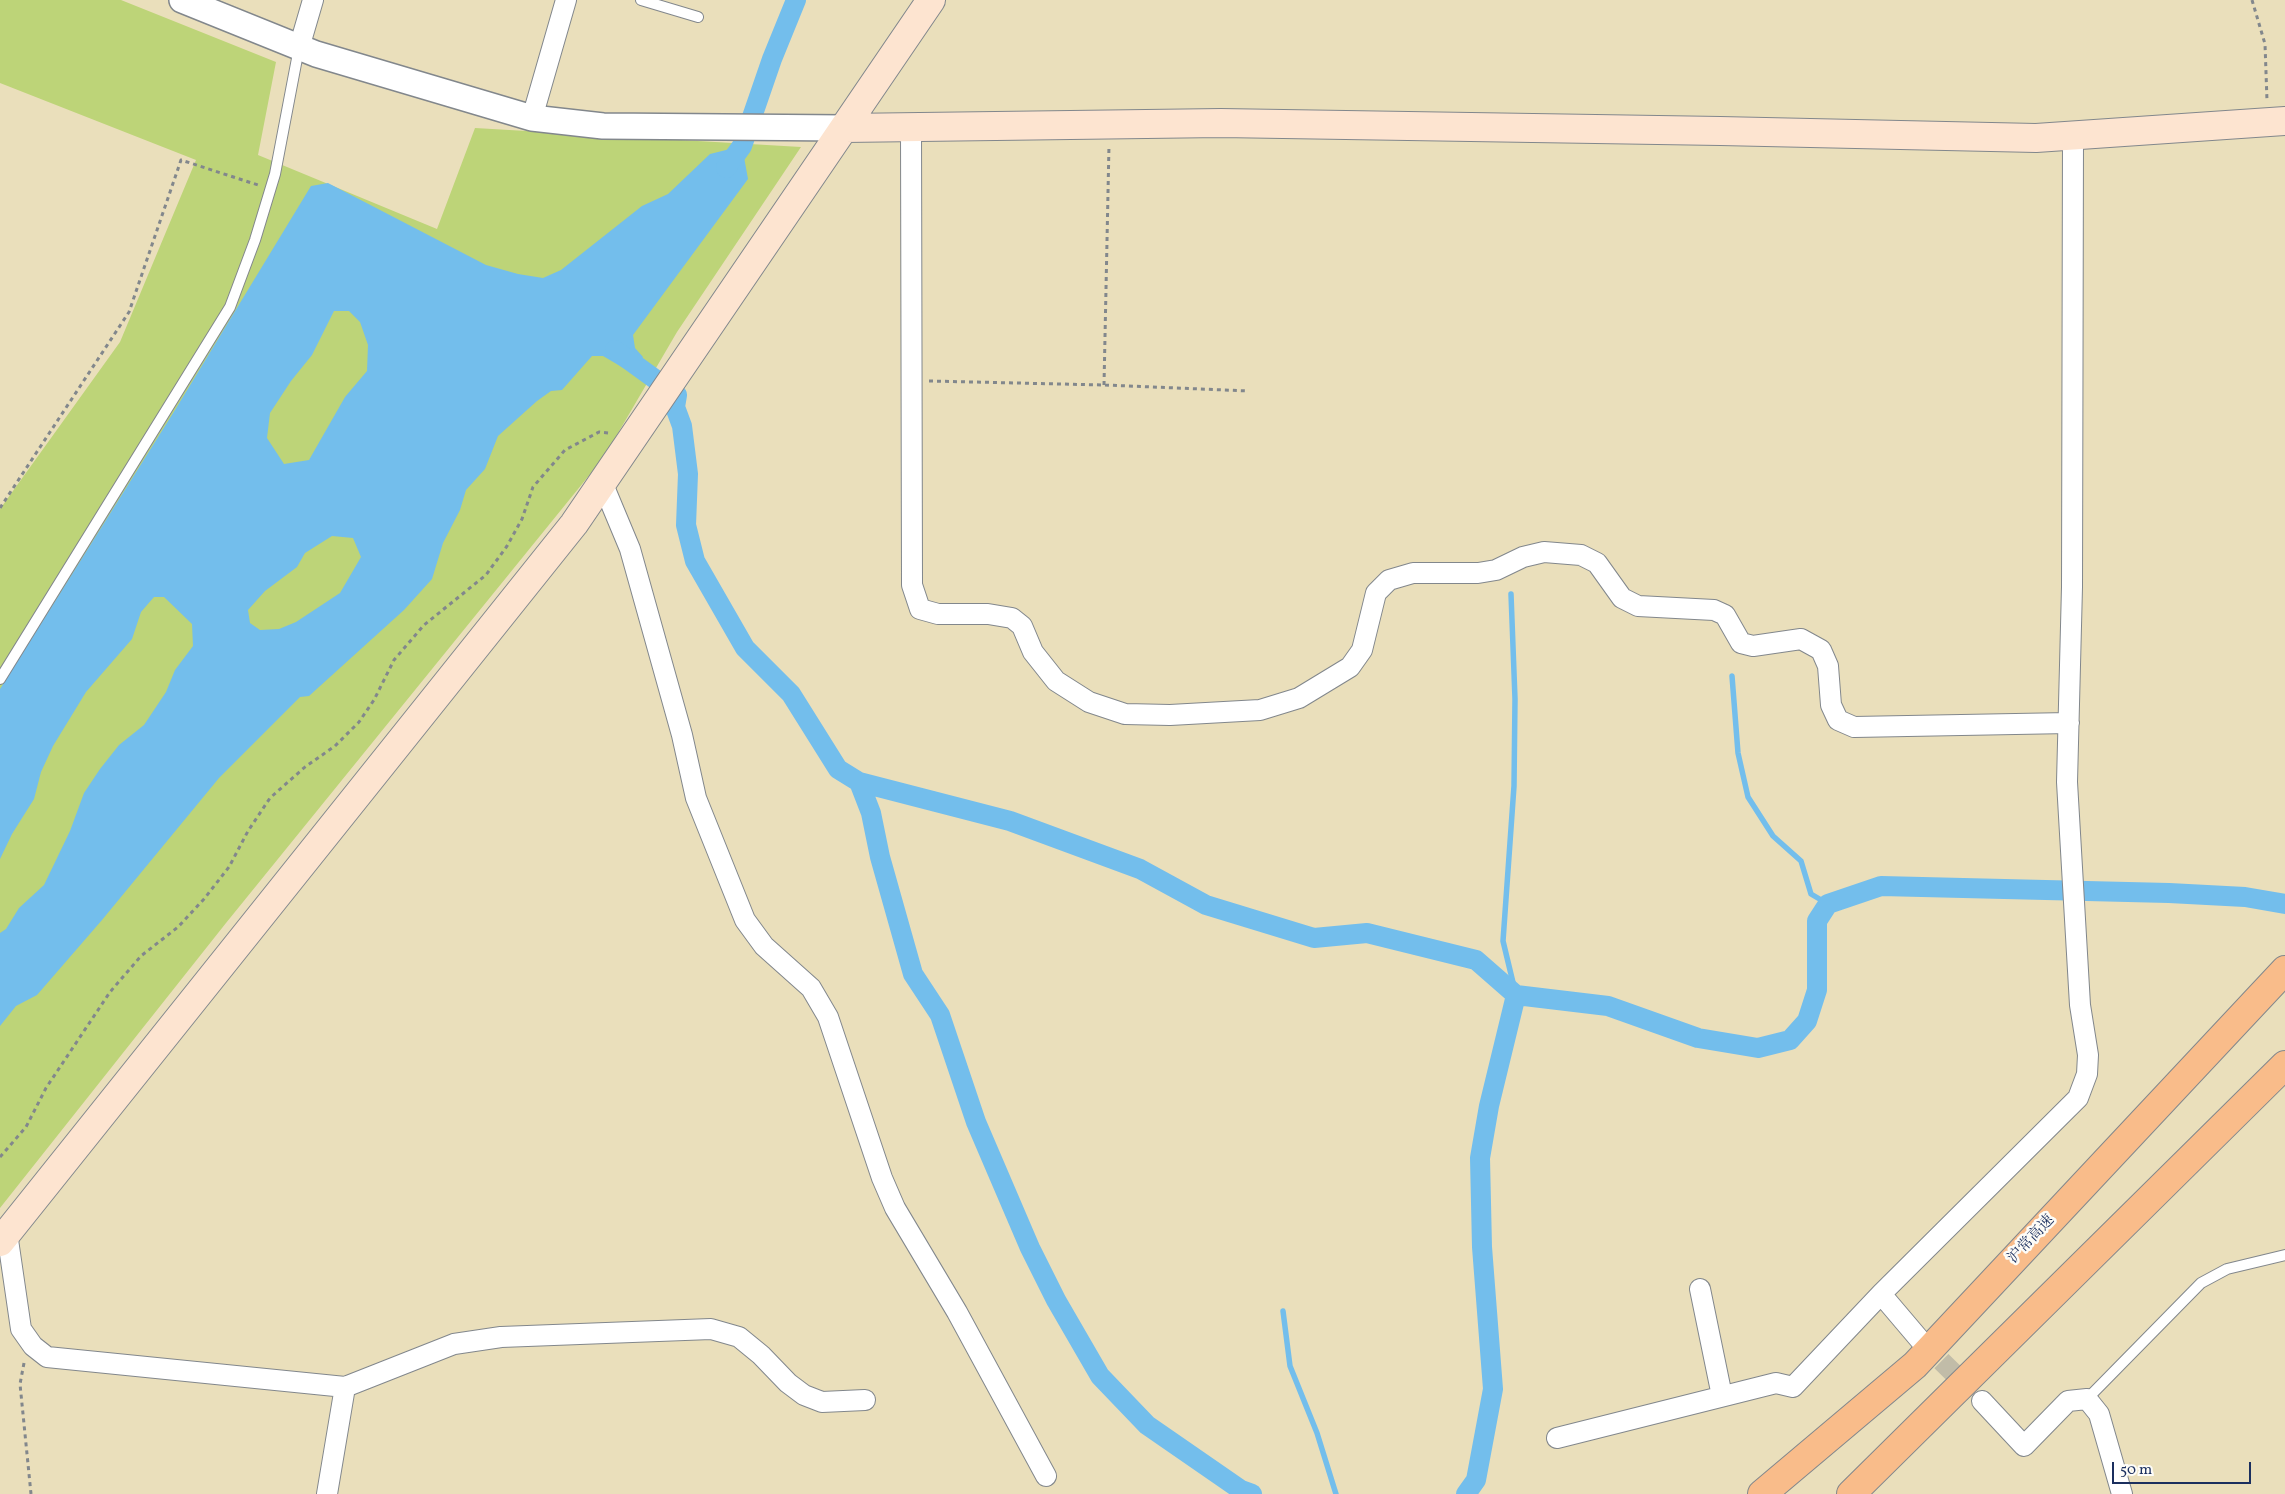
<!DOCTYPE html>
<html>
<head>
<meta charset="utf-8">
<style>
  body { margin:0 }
  #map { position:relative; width:2285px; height:1494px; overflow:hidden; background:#eadfbb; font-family:Vollkorn,serif }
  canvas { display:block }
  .scale { position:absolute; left:2112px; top:1462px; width:139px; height:22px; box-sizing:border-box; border:2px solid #1b2f5e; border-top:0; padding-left:6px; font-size:15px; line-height:18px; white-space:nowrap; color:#1b2f5e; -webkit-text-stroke:4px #fdfcf7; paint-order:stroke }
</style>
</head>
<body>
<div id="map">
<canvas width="2285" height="1494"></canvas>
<div class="scale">50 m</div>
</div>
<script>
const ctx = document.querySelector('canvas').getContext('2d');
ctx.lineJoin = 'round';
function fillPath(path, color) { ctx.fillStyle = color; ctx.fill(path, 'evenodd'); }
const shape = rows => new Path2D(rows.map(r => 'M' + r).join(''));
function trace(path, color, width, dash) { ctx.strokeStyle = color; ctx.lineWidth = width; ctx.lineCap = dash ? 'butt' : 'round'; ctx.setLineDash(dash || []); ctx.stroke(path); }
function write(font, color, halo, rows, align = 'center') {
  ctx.font = font + ' Vollkorn,"Noto Serif SC",serif'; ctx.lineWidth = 5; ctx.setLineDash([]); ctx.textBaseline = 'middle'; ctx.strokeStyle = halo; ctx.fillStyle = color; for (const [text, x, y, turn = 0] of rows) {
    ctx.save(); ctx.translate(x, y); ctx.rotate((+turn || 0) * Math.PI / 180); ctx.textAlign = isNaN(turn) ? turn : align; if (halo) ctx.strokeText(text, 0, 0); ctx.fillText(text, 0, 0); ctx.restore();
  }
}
fillPath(shape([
  [0,0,121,0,276,62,258,155,437,229,475,128,801,147,677,332,604,457,226,923,0,1208,0,509,120,342,196,160,0,83]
]), '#bdd478');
fillPath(shape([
  [742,146,748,179,633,335,635,348,643,357,632,373,603,356,592,356,562,390,551,391,537,401,498,436,485,469,466,490,460,510,443,543,432,579,404,610,309,696,300,697,219,778,102,920,37,995,16,1006,0,1026,0,933,6,929,19,908,44,885,70,831,84,793,100,769,119,745,144,725,166,692,175,670,193,646,192,624,164,597,154,597,141,612,132,639,86,692,53,746,41,772,34,799,12,834,0,859,0,689,175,410,311,186,328,183,486,265,518,274,543,278,561,270,642,206,668,194,710,154],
  [334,311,349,311,360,322,368,345,367,371,345,397,309,460,284,464,267,438,270,413,291,381,312,355],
  [332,536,353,538,361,557,340,593,296,622,279,629,260,630,250,623,248,610,265,591,297,567,305,553]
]), '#73beec');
trace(shape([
  [1511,594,1515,699,1514,786,1503,941,1516,995],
  [1732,676,1738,753,1748,797,1773,836,1801,861,1811,894,1828,904],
  [1283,1311,1290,1366,1317,1433,1336,1494]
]), '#73beec', 5.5);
trace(shape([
  [726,168,742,146,772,59,796,0],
  [615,350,677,395,675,407,682,426,688,474,686,525,695,561,745,648,791,694,838,769,859,782,1010,821,1140,869,1206,905,1314,938,1367,933,1476,960,1516,995],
  [859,782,871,813,880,857,913,974,940,1015,976,1122,1030,1248,1056,1300,1100,1376,1147,1425,1241,1490,1252,1494],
  [1466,1494,1476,1480,1493,1389,1482,1247,1480,1158,1489,1106,1516,995,1608,1006,1698,1038,1758,1048,1790,1040,1807,1021,1817,990,1817,921,1828,904,1881,886,2169,893,2245,897,2285,904]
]), '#73beec', 20);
trace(shape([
  [1920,1340,1974,1393]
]), '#c1bca8', 20, [20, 10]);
const service = shape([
  [641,0,698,17],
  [0,679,230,307,255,240,275,174,299,48],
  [2087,1399,2201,1283,2227,1269,2285,1255]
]);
const minor = shape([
  [299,48,313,0],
  [532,118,566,0],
  [911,127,912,585,920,609,938,614,988,614,1012,618,1022,626,1033,652,1056,681,1089,702,1125,714,1170,715,1260,710,1299,698,1350,667,1362,650,1376,593,1389,580,1413,573,1478,573,1496,570,1523,557,1544,552,1581,555,1597,563,1622,598,1638,606,1714,610,1725,615,1741,643,1753,646,1801,639,1821,650,1828,666,1831,705,1838,720,1854,727,2069,723],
  [602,482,630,549,682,735,696,798,745,920,764,946,811,988,828,1017,882,1178,895,1208,957,1312,1046,1476],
  [7,1233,21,1329,33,1346,47,1357,345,1387,327,1494],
  [1700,1289,1722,1396],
  [1920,1340,1881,1294,2078,1098,2087,1074,2088,1055,2080,1005,2067,782,2072,587,2073,136],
  [345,1387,454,1344,501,1337,711,1329,739,1337,761,1355,788,1383,804,1395,822,1402,865,1400],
  [1982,1401,2024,1446,2068,1401,2087,1399,2099,1414,2122,1494],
  [1557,1438,1776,1383,1793,1387,1881,1294]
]);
const tertiary = shape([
  [182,0,316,54,532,118,603,126,845,128]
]);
const secondary = shape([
  [845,128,1221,123,1720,131,2036,138,2285,121],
  [0,1242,574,524,931,0]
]);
const motorway = shape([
  [1762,1494,1915,1365,2285,970],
  [1851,1494,2285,1065]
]);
trace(service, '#82878c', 12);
trace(minor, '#82878c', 22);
trace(tertiary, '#82878c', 28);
trace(secondary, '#82878c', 30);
trace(motorway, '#82878c', 30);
trace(shape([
  [2252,0,2265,44,2267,101],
  [929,381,1104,385,1248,391],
  [1104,385,1109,145],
  [0,508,129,312,181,160,258,185],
  [0,1157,26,1127,46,1088,110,992,141,956,178,927,204,899,229,867,248,831,270,798,305,767,335,746,359,722,374,700,394,660,424,625,486,575,507,546,522,519,533,487,565,450,599,432,609,433],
  [24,1363,20,1384,31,1494]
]), '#82878c', 3, [4, 4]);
trace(service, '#fff', 10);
trace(minor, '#fff', 20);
trace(tertiary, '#fff', 25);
trace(secondary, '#fde4d0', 28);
trace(motorway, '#f9bc8a', 28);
write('15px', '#1b2f5e', '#fdfcf7', [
  ["沪常高速",2032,1240,-47]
]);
</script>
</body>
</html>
